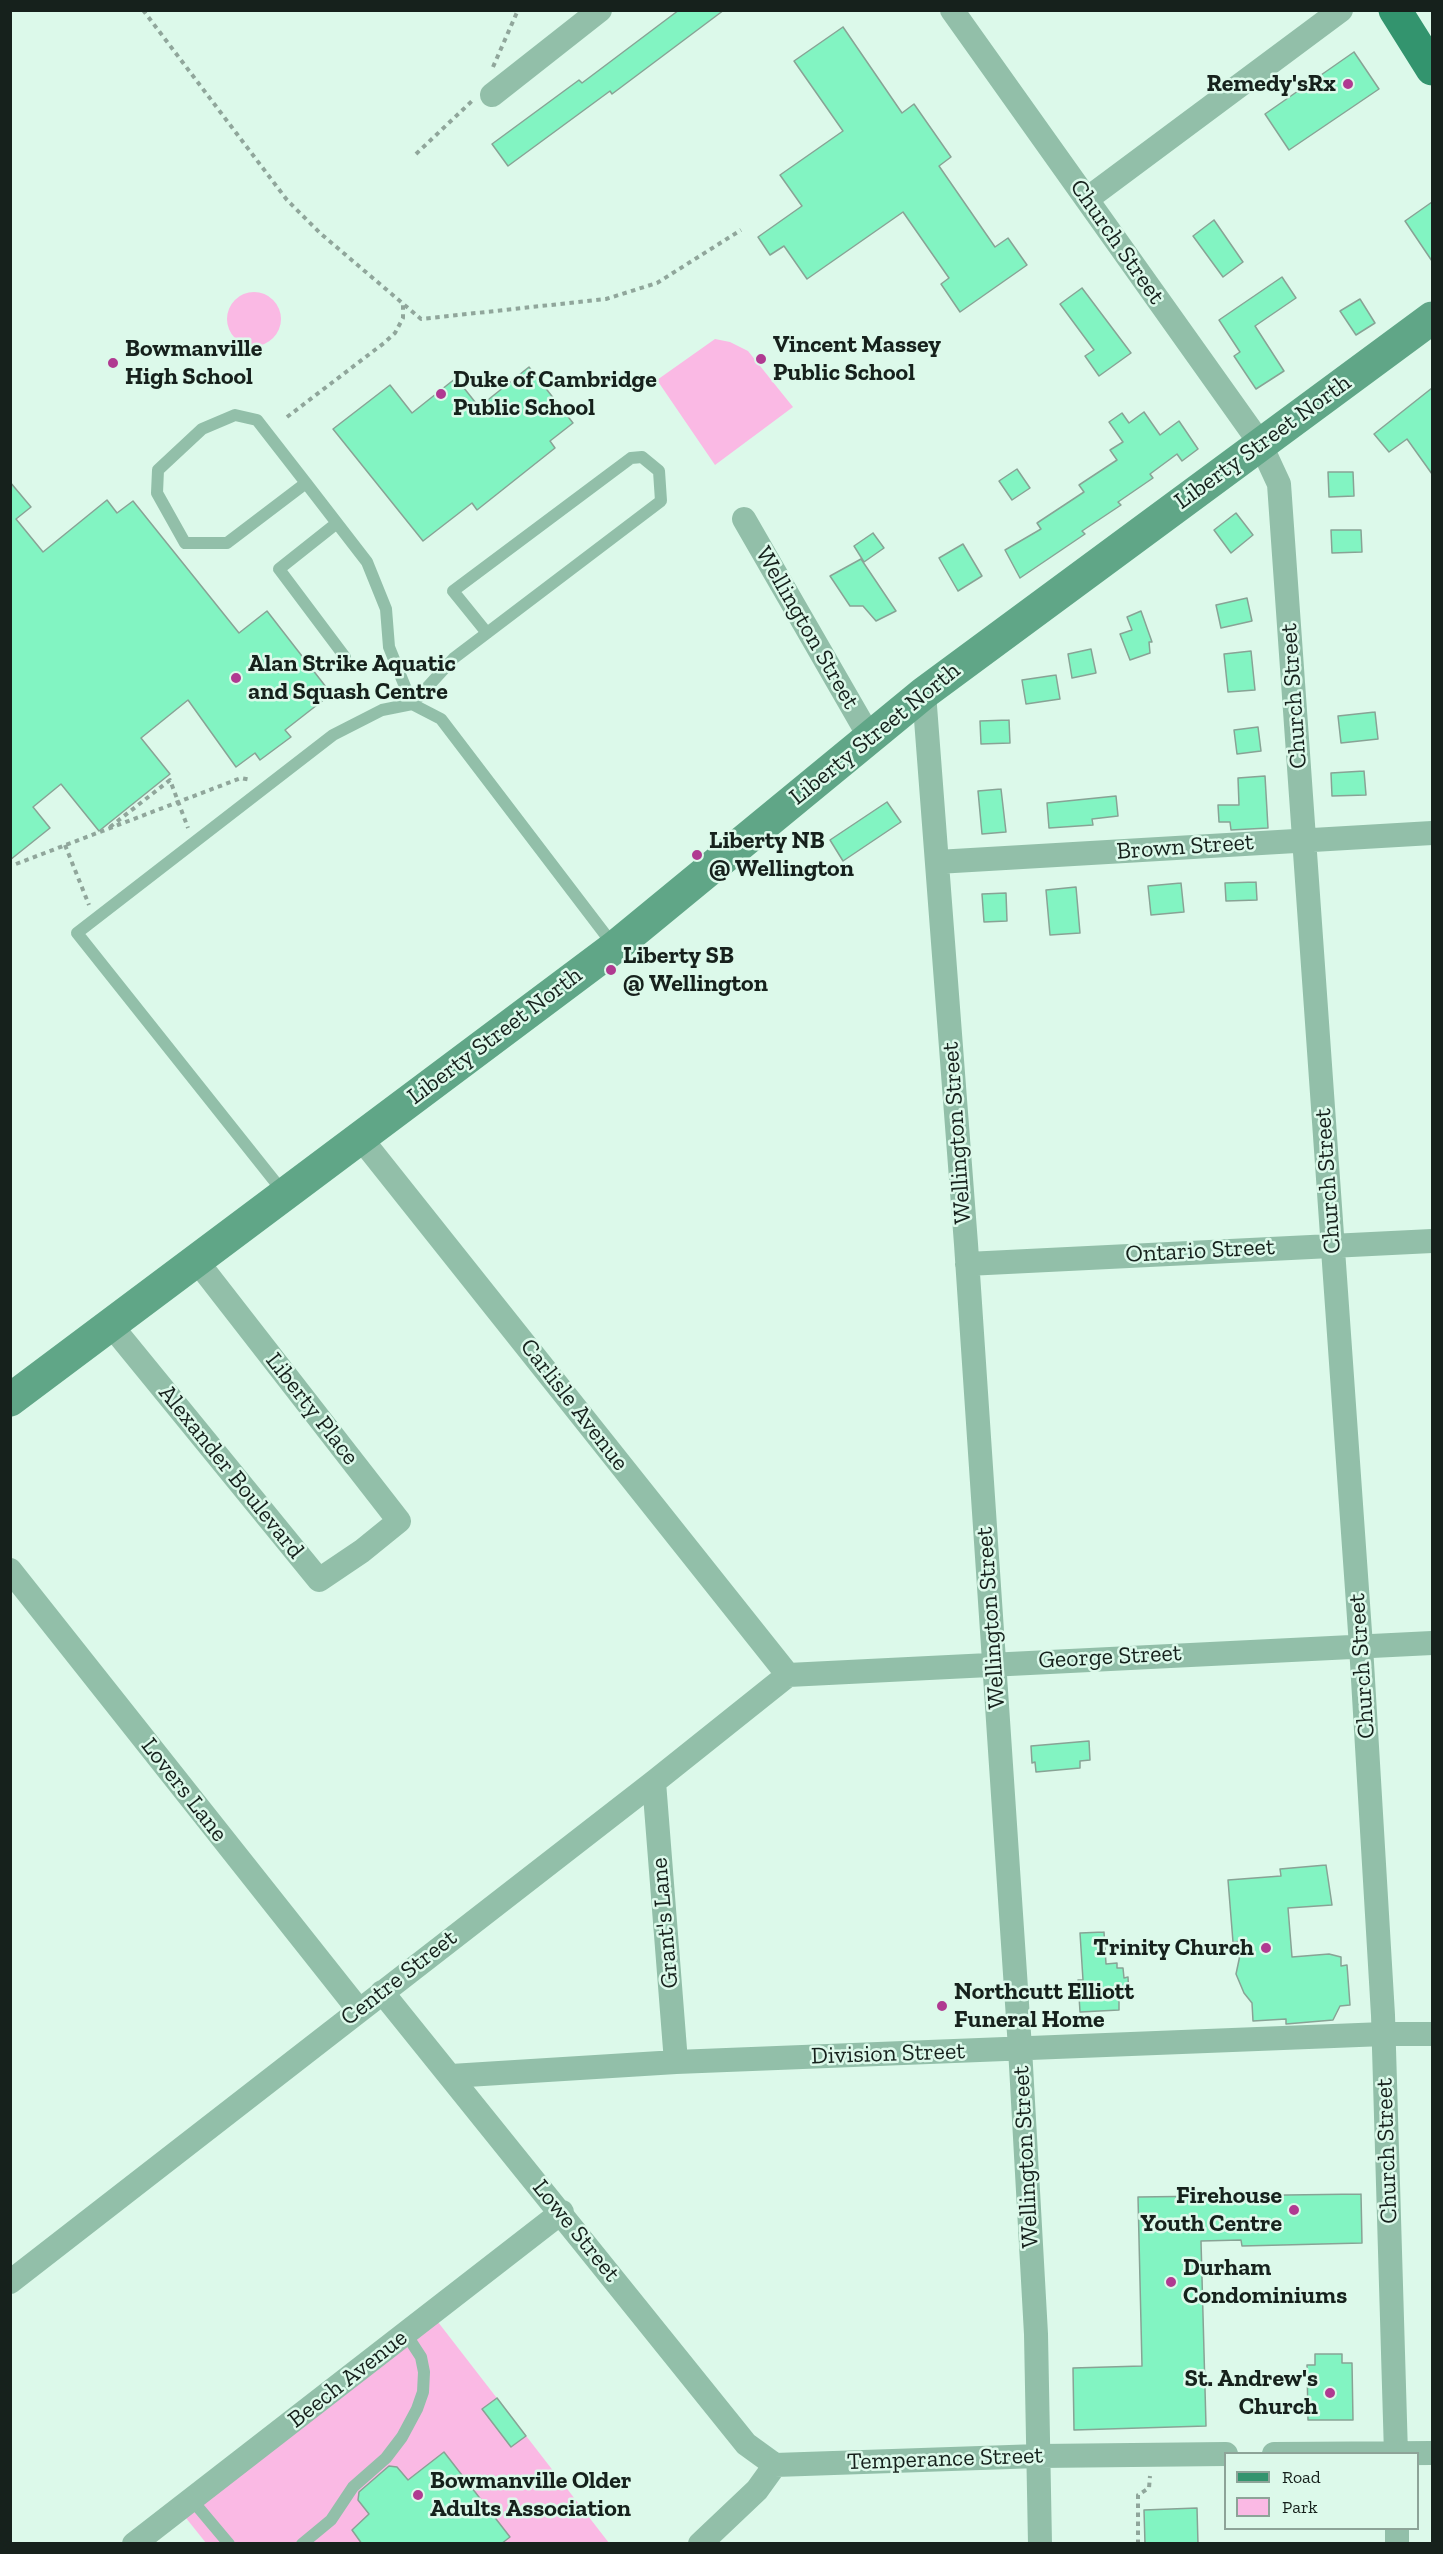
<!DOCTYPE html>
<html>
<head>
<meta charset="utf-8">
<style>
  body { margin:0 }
  #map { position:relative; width:1443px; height:2554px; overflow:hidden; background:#dcf9ea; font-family:"Zilla Slab",serif }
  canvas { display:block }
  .frame { position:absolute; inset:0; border:12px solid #16211c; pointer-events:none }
  .legend { position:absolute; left:1224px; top:2452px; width:195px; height:78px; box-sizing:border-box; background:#dcf9ea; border:2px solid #8da398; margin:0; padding:8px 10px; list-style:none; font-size:18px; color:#16211c }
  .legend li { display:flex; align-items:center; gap:12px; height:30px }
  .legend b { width:30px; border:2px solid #8da398 }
</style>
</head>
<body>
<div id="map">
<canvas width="1443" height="2554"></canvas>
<div class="frame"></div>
<ul class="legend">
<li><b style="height:8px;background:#33946e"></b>Road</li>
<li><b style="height:16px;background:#fab9e4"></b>Park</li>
</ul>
</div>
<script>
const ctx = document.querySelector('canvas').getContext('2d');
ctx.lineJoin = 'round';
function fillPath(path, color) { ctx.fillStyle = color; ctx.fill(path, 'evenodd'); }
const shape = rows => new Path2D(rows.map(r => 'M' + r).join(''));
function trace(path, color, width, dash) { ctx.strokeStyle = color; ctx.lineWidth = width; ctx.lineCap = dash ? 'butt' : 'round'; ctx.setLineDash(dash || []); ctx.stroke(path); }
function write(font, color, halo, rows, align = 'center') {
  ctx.font = font + ' "Zilla Slab",serif'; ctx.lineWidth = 5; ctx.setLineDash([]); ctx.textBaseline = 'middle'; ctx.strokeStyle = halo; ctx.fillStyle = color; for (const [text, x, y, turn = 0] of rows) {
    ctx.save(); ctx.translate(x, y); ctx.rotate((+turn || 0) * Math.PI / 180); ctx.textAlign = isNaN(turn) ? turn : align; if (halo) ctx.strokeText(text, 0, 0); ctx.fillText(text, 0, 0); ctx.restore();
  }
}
fillPath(shape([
  '227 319a27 27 0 1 1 54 0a27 27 0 1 1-54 0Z',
  [715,339,730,342,748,351,793,407,715,465,657,380],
  [438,2322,609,2543,206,2543,186,2518]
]), '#fab9e4');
const building = shape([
  [679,10,724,10,612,94,610,91,508,166,492,144,579,80,582,83,679,10],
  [843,27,902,113,914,104,951,157,939,166,995,247,1008,238,1027,265,960,312,941,284,949,278,903,212,807,279,784,246,770,255,758,237,802,206,780,175,843,131,794,61,843,27],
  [1354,52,1379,89,1289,150,1265,114,1354,52],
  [1432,202,1432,261,1405,221,1432,202],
  [1214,220,1243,262,1223,277,1193,236,1214,220],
  [1282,277,1296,298,1255,326,1284,371,1256,389,1234,356,1240,352,1219,320,1282,277],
  [1082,288,1131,353,1099,376,1085,356,1094,350,1060,304,1082,288],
  [1360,299,1375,323,1356,335,1340,311,1360,299],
  [529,367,573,423,550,441,555,448,477,510,472,503,423,541,333,429,390,385,412,413,456,378,479,407,529,367],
  [1432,388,1432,474,1407,439,1389,452,1374,434,1432,388],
  [1144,412,1160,435,1179,421,1198,449,1182,461,1177,454,1150,474,1153,478,1118,502,1121,505,1082,531,1085,534,1020,578,1005,550,1041,529,1037,523,1084,492,1079,485,1117,460,1110,450,1123,442,1109,422,1122,413,1129,423,1144,412],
  [1017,469,1030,488,1012,500,999,481,1017,469],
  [1328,472,1353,472,1354,496,1329,497,1328,472],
  [10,482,31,507,16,519,43,552,107,500,117,513,133,501,239,633,267,611,326,687,320,692,326,698,285,730,291,737,260,760,255,753,236,767,188,700,141,738,170,774,99,831,61,784,33,807,50,828,10,860,10,482],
  [1236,513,1253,535,1231,553,1214,530,1236,513],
  [1331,530,1361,530,1362,552,1332,553,1331,530],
  [873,533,884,548,864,562,854,546,873,533],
  [963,544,982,576,958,591,939,558,963,544],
  [861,559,896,611,876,621,863,606,850,606,830,576,861,559],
  [1247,598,1252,621,1221,628,1216,605,1247,598],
  [1141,611,1152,642,1149,642,1150,653,1130,660,1120,634,1132,630,1127,617,1141,611],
  [1091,649,1096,673,1072,678,1068,654,1091,649],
  [1251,651,1255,690,1228,692,1224,654,1251,651],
  [1056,675,1060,699,1026,704,1022,680,1056,675],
  [1375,712,1378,739,1341,743,1338,716,1375,712],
  [1009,720,1010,743,981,744,980,721,1009,720],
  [1258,727,1261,751,1237,754,1234,730,1258,727],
  [1364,771,1366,795,1332,796,1331,773,1364,771],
  [1265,776,1268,828,1231,830,1230,822,1219,822,1218,805,1239,805,1238,778,1265,776],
  [1001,789,1006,832,982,834,978,791,1001,789],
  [1116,796,1118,816,1092,819,1093,825,1049,828,1047,803,1116,796],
  [887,802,901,822,843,861,830,840,887,802],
  [1256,882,1257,900,1226,901,1225,883,1256,882],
  [1181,883,1184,912,1151,915,1148,886,1181,883],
  [1076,887,1080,933,1050,935,1046,890,1076,887],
  [1006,893,1007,921,984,922,982,894,1006,893],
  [1089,1741,1090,1760,1080,1761,1080,1768,1036,1772,1035,1762,1032,1763,1031,1746,1089,1741],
  [1326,1865,1332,1905,1288,1908,1292,1957,1329,1954,1341,1957,1341,1966,1347,1965,1350,2005,1340,2006,1333,2020,1286,2024,1286,2019,1253,2021,1252,2003,1244,1993,1236,1974,1243,1941,1233,1942,1228,1880,1281,1876,1280,1869,1326,1865],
  [1104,1932,1106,1964,1117,1963,1117,1968,1123,1968,1124,1978,1128,1977,1129,1997,1119,1997,1119,2010,1080,2012,1078,1980,1083,1980,1080,1933,1104,1932],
  [1361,2194,1362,2243,1242,2246,1241,2240,1201,2241,1206,2426,1074,2430,1073,2368,1142,2366,1138,2197,1361,2194],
  [1315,2354,1342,2354,1342,2363,1352,2363,1353,2420,1308,2420,1307,2365,1315,2365,1315,2354],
  [497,2398,526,2436,511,2447,482,2409,497,2398],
  [444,2452,510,2537,501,2544,362,2544,352,2530,369,2514,358,2500,359,2492,389,2466,397,2467,408,2480,444,2452],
  [1197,2508,1198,2544,1145,2544,1144,2510,1197,2508]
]);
fillPath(building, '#82f4c2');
trace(building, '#88a395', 1.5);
trace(shape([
  [143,10,287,200,320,233,421,319,606,299,657,283,741,230],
  [493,67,518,10],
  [416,154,472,101],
  [287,417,384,343,395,333,403,318,403,305],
  [110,827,170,780,188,828],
  [65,845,89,905],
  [16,864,241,778,251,780],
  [1138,2544,1138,2495,1149,2488,1150,2476]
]), '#90a69b', 4, [4.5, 4.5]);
trace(shape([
  [306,483,227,543,185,543,157,493,158,470,202,429,235,415,257,420,306,483,367,562,386,609,389,647,412,704,454,658,487,633,661,501,659,471,642,457,631,458,453,591,487,633],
  [337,523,279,569,345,657],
  [284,1193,77,933,333,735,382,710,412,704,441,719,614,946],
  [192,2500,229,2544],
  [302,2544,331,2520,353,2487,386,2458,402,2437,417,2409,423,2392,424,2372,421,2357,406,2334]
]), '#92bfa9', 12);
trace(shape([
  [952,10,1260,443,1279,484,1361,1646,1383,2015,1396,2454],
  [492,95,600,10],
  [1087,199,1341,10],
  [744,519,869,736],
  [924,693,966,1244,1020,2048,1036,2334,1040,2544],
  [937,862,1432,833],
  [359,1136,788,1675],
  [967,1264,1432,1241],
  [110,1324,319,1580,362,1551,399,1521,196,1260],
  [10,1570,358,2009],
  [788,1675,1432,1643],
  [654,1782,676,2062],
  [382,1992,746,2444,775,2465],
  [451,2076,676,2062,1384,2034,1432,2034],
  [10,2282,654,1782,788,1675],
  [1274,2454,1432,2453],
  [775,2465,1039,2456,1226,2454],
  [1397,2528,1397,2544],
  [134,2544,562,2212],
  [700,2544,757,2490,775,2465]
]), '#92bfa9', 24);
trace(shape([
  [10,1400,615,947,924,693,1432,318]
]), '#60a687', 33);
trace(shape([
  [1395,10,1432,69]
]), '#33946e', 33);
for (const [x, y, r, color] of [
  [1348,84,6,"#b03a91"],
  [761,359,6,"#b03a91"],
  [113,363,6,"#b03a91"],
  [441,394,6,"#b03a91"],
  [236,678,6,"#b03a91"],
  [697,855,6,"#b03a91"],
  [611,970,6,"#b03a91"],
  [1266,1948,6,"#b03a91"],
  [942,2006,6,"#b03a91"],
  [1294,2210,6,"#b03a91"],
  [1171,2282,6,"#b03a91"],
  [1330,2393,6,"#b03a91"],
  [418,2495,6,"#b03a91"]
]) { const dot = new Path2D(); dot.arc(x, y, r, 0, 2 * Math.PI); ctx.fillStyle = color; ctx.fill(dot); trace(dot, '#dcf9ea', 2); }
write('bold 24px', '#16211c', '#dcf9ea', [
  ["Remedy'sRx",1336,84,"right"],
  ["Vincent Massey",773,345],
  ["Public School",773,373],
  ["Bowmanville",125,349],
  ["High School",125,377],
  ["Duke of Cambridge",453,380],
  ["Public School",453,408],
  ["Alan Strike Aquatic",248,664],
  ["and Squash Centre",248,692],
  ["Liberty NB",709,841],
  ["@ Wellington",709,869],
  ["Liberty SB",623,956],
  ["@ Wellington",623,984],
  ["Trinity Church",1254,1948,"right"],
  ["Northcutt Elliott",954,1992],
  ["Funeral Home",954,2020],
  ["Firehouse",1282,2196,"right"],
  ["Youth Centre",1282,2224,"right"],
  ["Durham",1183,2268],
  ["Condominiums",1183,2296],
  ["St. Andrew's",1318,2379,"right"],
  ["Church",1318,2407,"right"],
  ["Bowmanville Older",430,2481],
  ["Adults Association",430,2509]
], 'left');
write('24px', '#16211c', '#dcf9ea', [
  ["Church Street",1117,242,55],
  ["Liberty Street North",1263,442,-36],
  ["Wellington Street",807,628,60],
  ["Church Street",1294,696,-94],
  ["Liberty Street North",875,734,-39],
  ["Brown Street",1185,847,-4],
  ["Liberty Street North",495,1036,-37],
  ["Wellington Street",957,1133,-94],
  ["Church Street",1328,1181,-94],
  ["Ontario Street",1200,1251,-3],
  ["Carlisle Avenue",574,1405,52],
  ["Liberty Place",312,1409,52],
  ["Alexander Boulevard",231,1472,51],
  ["Wellington Street",991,1618,-94],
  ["George Street",1110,1657,-3],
  ["Church Street",1362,1666,-94],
  ["Lovers Lane",184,1790,52],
  ["Grant's Lane",665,1923,-95],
  ["Centre Street",399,1978,-38],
  ["Division Street",888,2054,-2],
  ["Church Street",1387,2151,-92],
  ["Wellington Street",1026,2157,-93],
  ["Lowe Street",576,2231,51],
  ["Beech Avenue",348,2379,-38],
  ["Temperance Street",945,2459,-2]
]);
</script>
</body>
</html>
